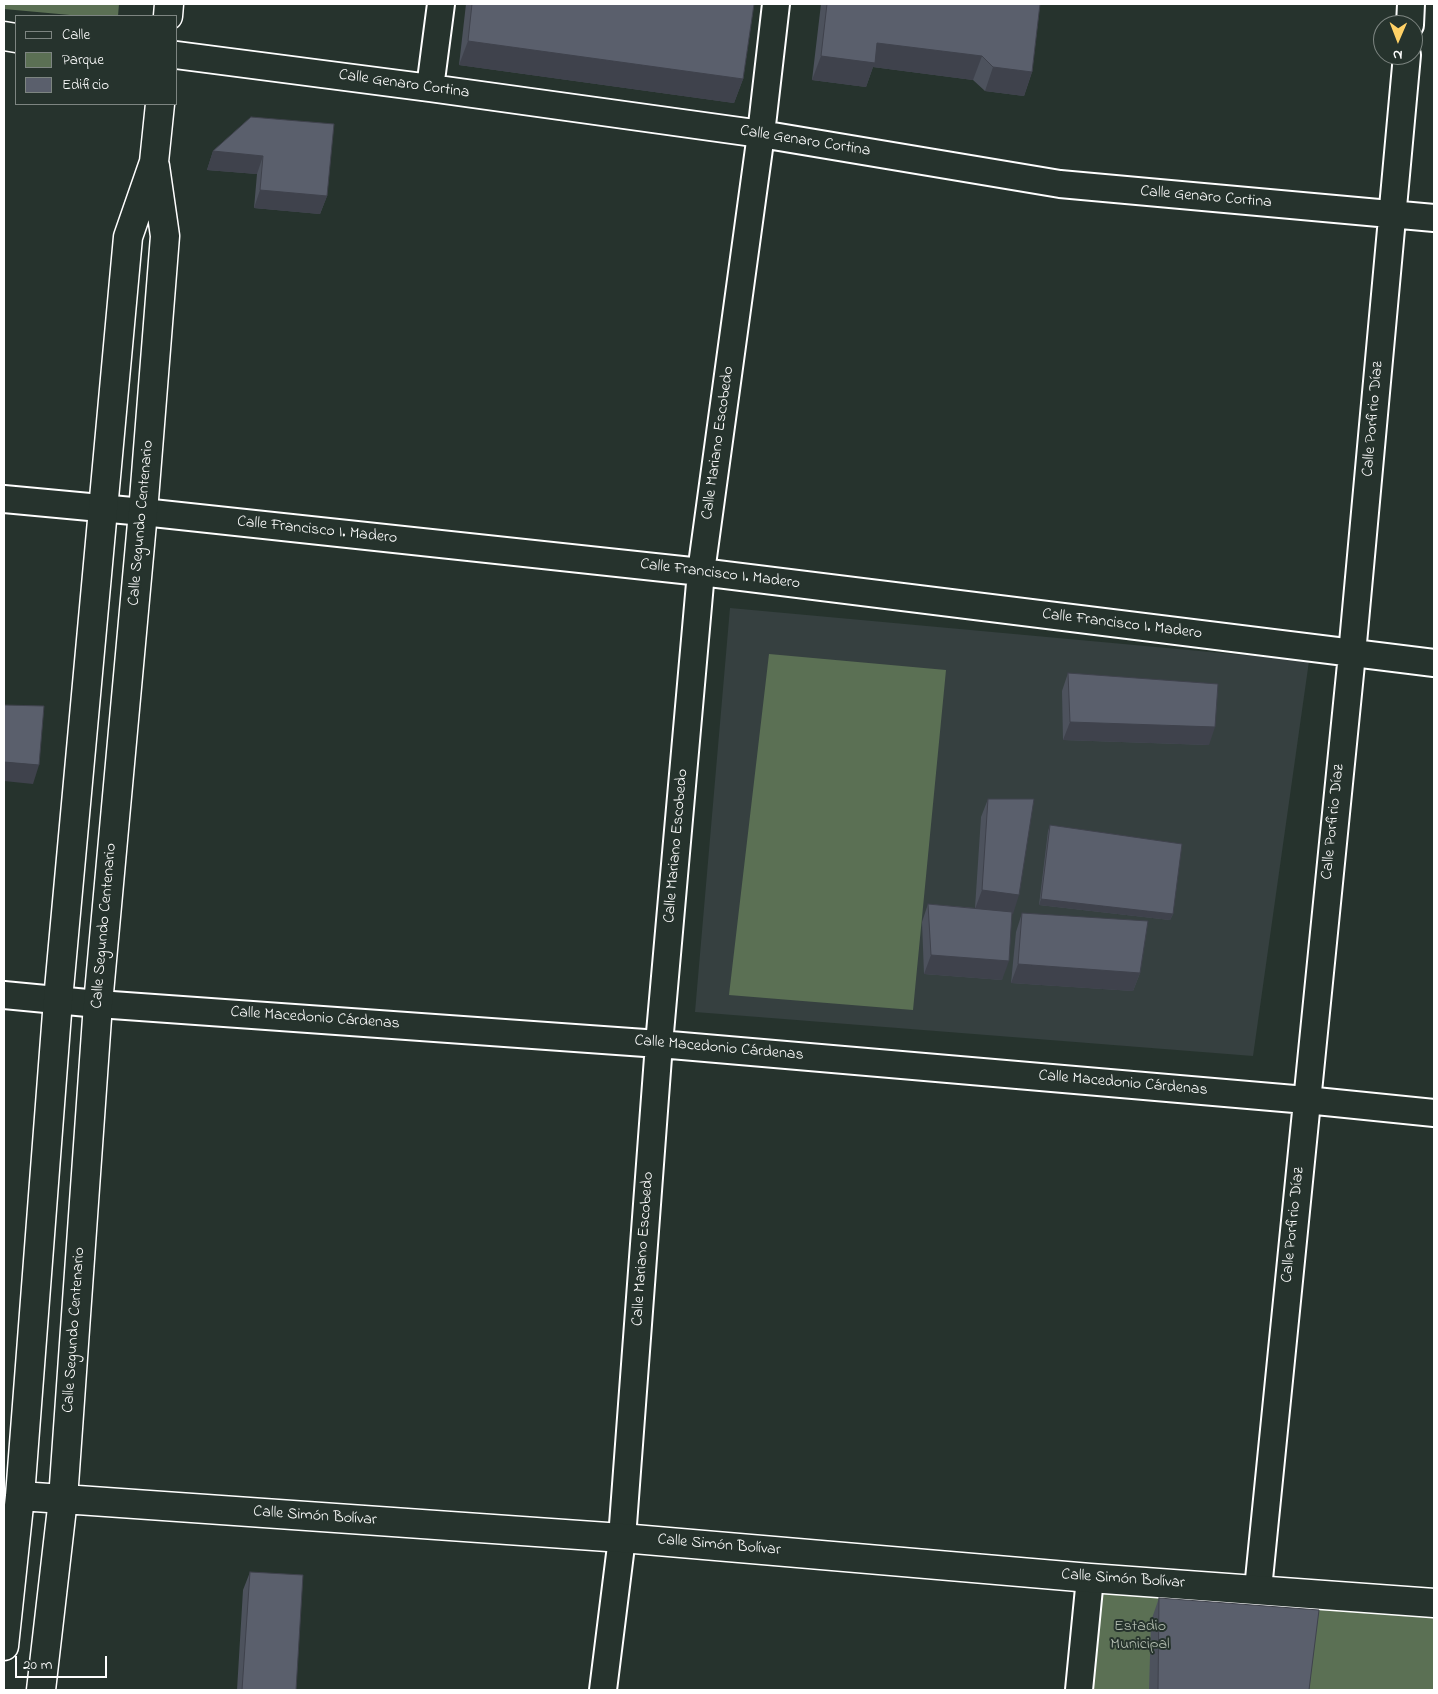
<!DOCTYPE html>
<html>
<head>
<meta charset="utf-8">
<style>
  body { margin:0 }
  #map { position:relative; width:1438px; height:1694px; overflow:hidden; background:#26332d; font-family:"Indie Flower",sans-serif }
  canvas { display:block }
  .frame { position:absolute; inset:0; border:5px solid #fff; pointer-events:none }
  .legend { position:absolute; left:15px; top:15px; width:162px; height:90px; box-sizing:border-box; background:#26332d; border:1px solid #7d8581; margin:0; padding:6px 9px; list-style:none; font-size:15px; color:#fff }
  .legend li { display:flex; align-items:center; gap:10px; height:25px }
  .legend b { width:25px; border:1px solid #7d8581 }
  .north { position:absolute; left:1373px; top:15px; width:50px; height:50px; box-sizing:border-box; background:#26332d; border:1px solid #7d8581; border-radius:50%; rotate:181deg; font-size:14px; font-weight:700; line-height:20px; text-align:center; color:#fff }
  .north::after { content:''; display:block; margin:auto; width:18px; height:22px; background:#ffd166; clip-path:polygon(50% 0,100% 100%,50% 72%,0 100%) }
  .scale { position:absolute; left:15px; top:1656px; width:92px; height:22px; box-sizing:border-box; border:2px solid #fff; border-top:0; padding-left:6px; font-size:15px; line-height:18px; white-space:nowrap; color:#fff; -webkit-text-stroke:4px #26332d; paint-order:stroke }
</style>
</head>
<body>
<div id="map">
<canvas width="1438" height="1694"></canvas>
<div class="frame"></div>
<ul class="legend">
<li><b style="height:6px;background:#26332d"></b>Calle</li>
<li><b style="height:14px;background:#5b7054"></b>Parque</li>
<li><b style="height:14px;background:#5a5f6c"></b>Edificio</li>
</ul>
<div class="north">N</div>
<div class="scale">20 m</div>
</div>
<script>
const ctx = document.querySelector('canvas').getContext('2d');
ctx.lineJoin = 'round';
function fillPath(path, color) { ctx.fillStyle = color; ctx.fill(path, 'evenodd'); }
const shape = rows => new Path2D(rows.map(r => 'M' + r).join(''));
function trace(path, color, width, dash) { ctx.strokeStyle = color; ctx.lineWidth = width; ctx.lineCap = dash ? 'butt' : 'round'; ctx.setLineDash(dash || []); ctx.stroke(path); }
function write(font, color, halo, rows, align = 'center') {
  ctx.font = font + ' "Indie Flower",sans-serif'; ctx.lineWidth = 4; ctx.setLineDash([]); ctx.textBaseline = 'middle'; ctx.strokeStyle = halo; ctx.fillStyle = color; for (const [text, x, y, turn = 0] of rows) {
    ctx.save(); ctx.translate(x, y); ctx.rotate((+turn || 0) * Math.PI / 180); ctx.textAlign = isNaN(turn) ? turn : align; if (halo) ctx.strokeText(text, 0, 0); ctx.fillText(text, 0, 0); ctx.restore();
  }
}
fillPath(shape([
  [730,608,1309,661,1253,1056,695,1012]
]), '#364040');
fillPath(shape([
  [4,4,119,4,118,16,81,16,4,9],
  [769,654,946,670,913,1010,729,995],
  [1090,1578,1434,1603,1434,1690,1079,1690]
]), '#5b7054');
const street = shape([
  [1410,25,1411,4],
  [176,55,430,88,761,134,1060,184,1434,218],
  [430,88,441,4],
  [4,499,143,512,701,572,1434,663],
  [4,995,98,1004,659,1044,1306,1100,1434,1113],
  [1258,1589,1352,654,1407,55],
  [603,1690,622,1538,659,1044,701,572,761,134,776,4],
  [1079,1690,1090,1578]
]);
const secondary = shape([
  [168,16,169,4],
  [4,36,16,38],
  [20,1496,622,1538,1090,1578,1434,1603],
  [4,1646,20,1496,58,1000,128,237,154,162,160,104],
  [41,1690,63,1499,98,1004,143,512,165,236,155,166]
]);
trace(street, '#fff', 30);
trace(secondary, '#fff', 31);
trace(street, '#26332d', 26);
trace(secondary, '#26332d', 28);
fillPath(shape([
  [466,4,754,4,743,79,734,103,459,65],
  [821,4,1040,4,1032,72,1024,96,985,91,973,80,873,67,866,87,812,80],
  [251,117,327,196,320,214,254,208,257,174,207,170,213,151],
  [1068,673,1209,745,1063,740,1062,691],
  [988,799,1013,914,1012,913,1002,980,924,974,922,922,928,904,975,908,981,817],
  [1050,825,1173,914,1170,920,1039,905,1048,831],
  [1022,913,1140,973,1133,991,1011,983,1016,932],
  [250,1572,296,1690,237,1690,243,1590],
  [1159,1598,1309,1690,1149,1690,1151,1621]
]), '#4d525d');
fillPath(shape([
  [468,41,743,79,734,103,459,65],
  [877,43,982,56,973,80,873,67,866,87,812,80,821,56],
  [993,67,1032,72,1024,96,985,91],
  [213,151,263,156,257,174,207,170],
  [260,190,327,196,320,214,254,208],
  [1070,722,1215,727,1209,745,1063,740],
  [4,762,39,765,33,784,4,781],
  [982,890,1019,895,1013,914,975,909],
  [1041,899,1173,914,1170,920,1039,905],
  [931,955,1009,961,1002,980,924,974],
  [1018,964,1140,973,1133,991,1011,983]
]), '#3f424c');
const building = shape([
  [472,4,754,4,743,79,468,41,472,4],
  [827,4,1040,4,1032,72,993,67,982,56,877,43,875,63,821,56,827,4],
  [251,117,334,124,327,196,260,190,263,156,213,151,251,117],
  [1068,673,1218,684,1215,727,1070,722,1068,673],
  [4,705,44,706,39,765,4,762,4,705],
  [988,799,1034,799,1019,895,982,890,988,799],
  [1050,825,1182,844,1173,914,1041,899,1050,825],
  [928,904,1012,912,1009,961,931,955,928,904],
  [1022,913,1148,921,1140,973,1018,964,1022,913],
  [250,1572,303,1575,296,1690,242,1690,250,1572],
  [1159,1598,1319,1610,1309,1690,1158,1690,1159,1598]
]);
fillPath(building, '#5a5f6c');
trace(building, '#3f424c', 1);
write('16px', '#fff', '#26332d', [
  ["Calle Genaro Cortina",404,85,8],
  ["Calle Genaro Cortina",805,142,9],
  ["Calle Genaro Cortina",1206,198,5],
  ["Calle Porfirio Díaz",1374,419,-85],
  ["Calle Mariano Escobedo",719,443,-82],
  ["Calle Segundo Centenario",142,523,-85],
  ["Calle Francisco I. Madero",317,531,6],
  ["Calle Francisco I. Madero",720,575,7],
  ["Calle Francisco I. Madero",1122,625,7],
  ["Calle Porfirio Díaz",1334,822,-84],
  ["Calle Mariano Escobedo",677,846,-85],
  ["Calle Segundo Centenario",105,926,-85],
  ["Calle Macedonio Cárdenas",315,1019,4],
  ["Calle Macedonio Cárdenas",719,1049,5],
  ["Calle Macedonio Cárdenas",1123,1084,5],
  ["Calle Porfirio Díaz",1294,1225,-84],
  ["Calle Mariano Escobedo",644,1249,-86],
  ["Calle Segundo Centenario",75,1330,-86],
  ["Calle Simón Bolívar",315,1517,4],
  ["Calle Simón Bolívar",719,1546,5],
  ["Calle Simón Bolívar",1123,1580,4]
]);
write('16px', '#b5bfb2', '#26332d', [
  ["Estadio",1140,1627],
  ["Municipal",1140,1645]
]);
</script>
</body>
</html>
